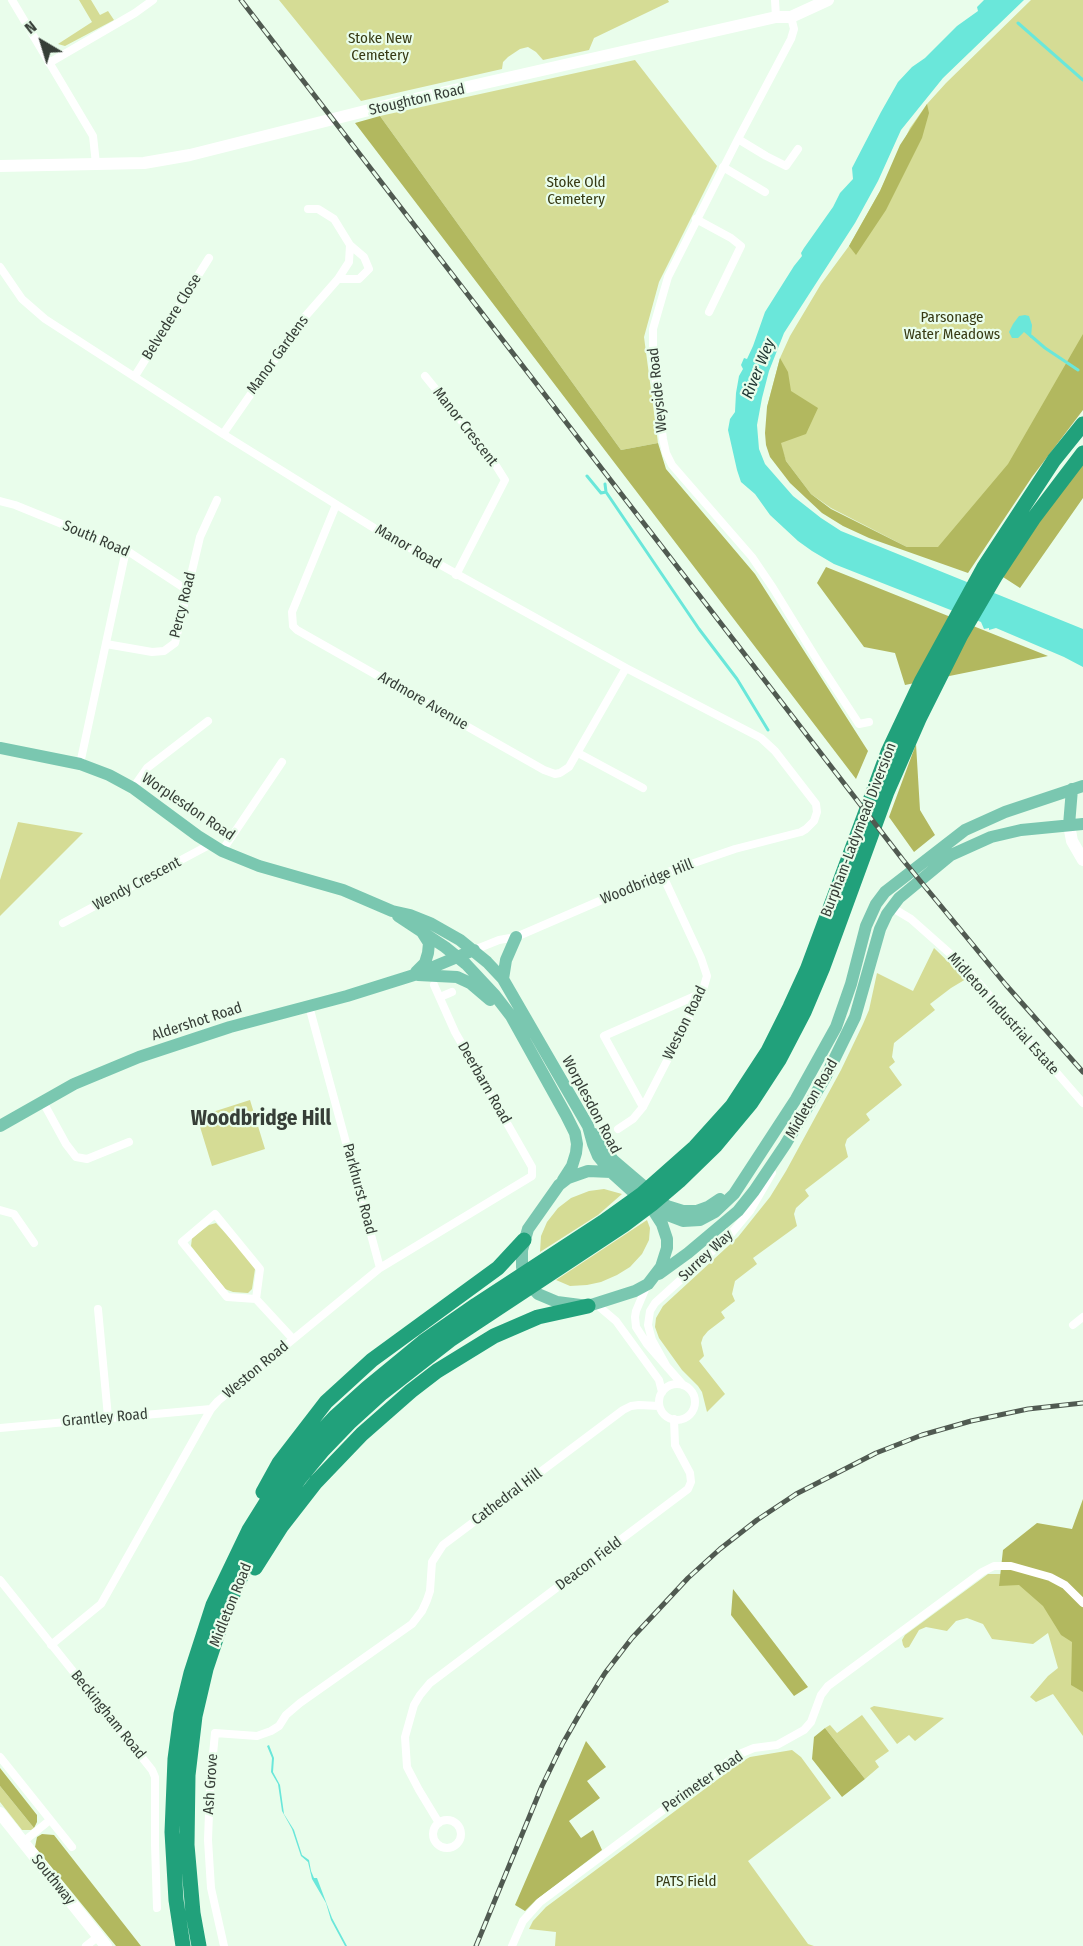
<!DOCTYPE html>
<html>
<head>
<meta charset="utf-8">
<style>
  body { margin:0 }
  #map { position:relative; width:1083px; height:1946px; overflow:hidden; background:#e9fdeb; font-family:"Fira Sans Condensed",sans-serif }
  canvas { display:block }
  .north { position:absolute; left:12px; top:12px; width:60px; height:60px; -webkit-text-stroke:4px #e9fdeb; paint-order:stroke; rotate:322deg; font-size:16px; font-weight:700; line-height:24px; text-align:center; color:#363e37 }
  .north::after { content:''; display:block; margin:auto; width:21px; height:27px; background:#363e37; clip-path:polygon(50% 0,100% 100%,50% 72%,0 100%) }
</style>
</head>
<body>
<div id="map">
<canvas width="1083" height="1946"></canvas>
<div class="north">N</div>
</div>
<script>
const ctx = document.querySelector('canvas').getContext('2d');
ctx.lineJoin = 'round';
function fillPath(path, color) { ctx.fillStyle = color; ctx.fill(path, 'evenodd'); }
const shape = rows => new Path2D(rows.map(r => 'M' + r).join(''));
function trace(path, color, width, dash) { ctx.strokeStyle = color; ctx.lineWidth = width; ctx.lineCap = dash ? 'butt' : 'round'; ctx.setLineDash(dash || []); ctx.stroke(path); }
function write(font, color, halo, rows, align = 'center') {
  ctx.font = font + ' "Fira Sans Condensed",sans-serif'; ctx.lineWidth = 4.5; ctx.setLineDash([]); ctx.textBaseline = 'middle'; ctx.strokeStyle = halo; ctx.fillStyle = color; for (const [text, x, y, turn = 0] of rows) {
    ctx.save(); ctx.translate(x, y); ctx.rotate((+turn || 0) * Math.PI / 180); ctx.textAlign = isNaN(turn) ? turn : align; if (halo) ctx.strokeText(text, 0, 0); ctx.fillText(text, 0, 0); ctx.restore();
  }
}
fillPath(shape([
  [79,0,91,0,100,15,108,11,114,20,65,46,58,44,92,22],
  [279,0,668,0,669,2,594,38,589,50,543,60,536,52,528,47,520,49,508,57,503,62,502,69,361,101],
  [1031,0,1083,0,1083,373,944,557,907,547,831,508,811,494,786,461,767,407,780,358,790,336,821,284,849,246,880,191,910,128,927,104,946,83],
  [635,60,717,166,659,282,644,337,658,443,621,450,380,116],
  [18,822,83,833,0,916,0,880],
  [934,948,966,979,951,988,930,1004,935,1010,894,1043,892,1057,895,1062,889,1067,902,1085,866,1114,870,1120,847,1139,845,1145,848,1157,805,1190,809,1196,796,1208,794,1214,797,1226,753,1258,757,1264,735,1281,732,1294,735,1301,721,1312,725,1318,708,1331,703,1337,701,1343,704,1356,699,1361,725,1394,707,1412,702,1392,698,1386,682,1370,659,1338,655,1327,656,1318,663,1306,738,1237,770,1197,786,1171,841,1070,863,1024,869,1010,877,973,913,991],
  [250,1100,265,1149,212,1166,197,1117],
  [604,1189,622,1194,598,1215,540,1252,541,1236,547,1222,558,1208,571,1198,589,1191],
  [647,1220,650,1228,649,1240,642,1254,630,1267,617,1275,601,1282,587,1285,570,1286,556,1280],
  [216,1223,253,1263,255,1269,252,1289,248,1293,233,1292,225,1289,191,1246,192,1238,209,1225],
  [988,1574,1021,1574,1083,1611,1083,1736,1053,1694,1036,1702,1030,1697,1048,1676,1058,1668,1048,1633,1033,1644,992,1639,983,1624,967,1618,956,1621,947,1631,926,1627,919,1630,909,1647,905,1648,903,1645,902,1640,905,1635],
  [874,1706,944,1718,915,1741,909,1735,897,1744,870,1708],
  [862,1715,889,1751,875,1761,879,1767,865,1779,825,1728,830,1725,837,1733],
  [792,1750,801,1757,831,1798,748,1861,808,1944,814,1946,555,1946,556,1932,529,1929,533,1921,546,1907,741,1762,750,1757],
  [0,1786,34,1828,31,1830,22,1830,0,1802]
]), '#d5dc95');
fillPath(shape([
  [927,104,929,113,922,138,886,210,856,255,849,246,880,191,900,145],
  [380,116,621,450,658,443,666,469,755,574,868,751,856,779,355,123],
  [1083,334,1083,410,1032,477,968,573,869,538,843,526,822,513,790,483,770,457,766,445,765,433,767,407,780,358,788,372,791,391,818,408,806,434,781,443,786,461,811,494,831,509,907,547,938,547,1008,464],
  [1083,462,1083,498,1020,588,1003,577,1031,529],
  [826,567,1048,656,905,685,895,653,864,647,817,583],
  [916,744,920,810,935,835,914,852,889,817],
  [1083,1499,1083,1692,1071,1685,1072,1642,1061,1635,1043,1606,1019,1585,999,1586,1003,1550,1037,1523,1072,1529],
  [733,1589,808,1687,794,1696,731,1615],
  [825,1728,865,1779,842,1797,812,1759,814,1737],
  [586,1741,606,1767,587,1781,600,1798,569,1821,581,1838,593,1830,602,1850,536,1900,525,1911,515,1905],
  [0,1768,37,1815,37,1822,34,1828,0,1786],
  [42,1834,54,1835,141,1946,116,1946,35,1847,37,1837]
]), '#b2b85f');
fillPath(shape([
  [984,0,1024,0,943,78,901,130,878,181,855,223,784,333,769,371,762,398,757,425,759,449,765,464,793,496,821,518,841,531,1083,629,1083,667,1064,657,996,628,989,630,989,628,984,629,981,622,834,564,812,551,798,541,770,515,755,494,741,482,737,470,728,430,730,419,735,412,736,393,739,376,743,369,741,365,744,358,747,359,753,346,765,312,794,266,802,256,801,253,804,248,833,207,840,193,853,179,852,168,881,112,898,82,912,67,925,58,957,26,978,11,977,7],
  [1025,315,1029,316,1032,325,1031,338,1024,332,1018,338,1012,338,1009,332,1013,324,1019,316],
  [269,1745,274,1758,273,1772,280,1785,284,1814,294,1830,302,1855,309,1860,311,1871,314,1878,317,1878,332,1918,347,1946,345,1946,331,1920,326,1903,312,1879,308,1862,301,1856,292,1829,282,1811,278,1784,271,1772,272,1758,267,1746]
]), '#6ae7da');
trace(shape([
  [1018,23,1083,80],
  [1031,336,1045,348,1078,370],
  [587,476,601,493,606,492],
  [605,484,606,492,699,629,737,679,768,730]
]), '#6ae7da', 3);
trace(shape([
  [12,0,93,136,96,164],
  [775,0,776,17],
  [791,17,794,29,791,39,738,139,668,277,653,329,653,359,663,439,666,453,672,465,752,557,773,588,821,666,859,724,869,722],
  [49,63,135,13,153,0],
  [738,139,766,156,786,166,798,149],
  [723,167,765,192],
  [696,219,731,238,741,246,709,312],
  [0,267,22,299,45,319,223,434,374,528,626,668,761,738,775,751,816,804,817,812,814,821,806,829,801,832,735,849,662,874,516,937,499,940,474,950],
  [338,279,359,279,369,269,364,257,350,245],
  [135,376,209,258],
  [425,376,490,456,505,480,456,575],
  [223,434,303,319,338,279,349,262,350,245,334,219,318,209,308,209],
  [0,501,15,505,126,550,187,590],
  [336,505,292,612,293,626,297,630,544,770,555,774,560,773,569,767,626,668],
  [106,644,152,652,164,651,175,643,200,537,217,500],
  [578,753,643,788],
  [80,764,126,550],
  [133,788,147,768,208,721],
  [222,851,282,762],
  [891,907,911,919,964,966,1083,1103],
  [63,923,211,844],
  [440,997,452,992],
  [309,1006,380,1268],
  [43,1102,66,1144,76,1157,87,1159,129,1142],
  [643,1107,604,1036,702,993],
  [618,1129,633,1119,643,1107,702,993,707,976,701,958,662,874],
  [0,1210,14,1214,34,1243],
  [647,1285,636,1311,635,1317,636,1327,647,1344,683,1385],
  [256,1299,260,1269,215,1214,182,1242,227,1297,256,1299,293,1339],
  [596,1304,616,1321,659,1380,662,1392],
  [98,1309,108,1417],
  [1073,1325,1083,1317],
  [667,1367,652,1340,648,1325,650,1311,655,1303,730,1235,750,1211,772,1173],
  '659 1402a18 18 0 1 1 36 0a18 18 0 1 1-36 0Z',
  [0,1428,211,1409],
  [0,1580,152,1770,155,1777,155,1844,157,1908],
  [51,1645,101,1604,211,1409,218,1401,380,1268,532,1176,532,1167,455,1032,434,985],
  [0,1757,72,1847],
  '433 1834a14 14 0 1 1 28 0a14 14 0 1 1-28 0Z',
  [439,1823,419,1790,407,1767,405,1737,414,1705,420,1695,430,1683,688,1489,691,1482,690,1473,675,1445,674,1419],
  [23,1842,50,1820],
  [86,1946,99,1936],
  [224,1946,211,1888,208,1840,210,1786,215,1733,257,1736,271,1731,279,1726,286,1715,300,1703,412,1624,422,1611,427,1600,430,1591,432,1562,443,1545,623,1410,631,1406,639,1405,659,1406],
  [512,1946,523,1921,540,1902,737,1755,754,1748,777,1745,804,1730,811,1722,821,1695,828,1686,982,1572,994,1566,1011,1566,1050,1577,1065,1585,1083,1603]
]), '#fff', 8);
trace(shape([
  [0,166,144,163,190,155,397,103,776,17,791,17,828,0],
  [1069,825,1072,841,1083,860],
  [0,1813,106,1946]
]), '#fff', 12);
trace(shape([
  [0,748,80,764,109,775,133,788,198,836,222,851,259,866,343,890,392,911,410,915,430,923,460,940,487,962,503,979,588,1126,593,1144,598,1156,611,1172,653,1210,662,1224,667,1239,667,1248,661,1267,648,1284,635,1291,588,1306,557,1302,538,1294,526,1281,522,1267,522,1250,528,1229,559,1185,568,1178,588,1171,611,1172],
  [1069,825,1072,789],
  [398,916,445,947,466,964,494,994,511,1016,566,1115,575,1133,577,1144,576,1153,572,1166,563,1180],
  [416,972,425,963,428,953,429,943,422,932],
  [418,975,457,977,470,983,490,1000],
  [503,979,506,960,516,937],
  [0,1126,74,1084,139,1057,230,1027,347,996,414,975,474,950],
  [594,1134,613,1160,667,1206,683,1211,697,1211,708,1207,720,1199],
  [654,1210,683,1221,700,1220,715,1212,734,1194,796,1099,836,1027,851,984,866,926,876,904,885,892,965,830,1005,812,1083,786],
  [659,1274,688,1253,738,1211,754,1191,785,1145,825,1078,855,1017,880,929,887,914,899,898,951,855,991,837,1021,830,1083,824]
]), '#7ac7b0', 12);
trace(shape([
  [263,1492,279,1463,326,1402,372,1360,498,1268,524,1240],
  [255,1568,281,1527,316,1482,362,1434,411,1391,437,1371,494,1336,538,1317,588,1306],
  [183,1946,176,1900,172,1832,175,1759,181,1714,191,1673,213,1605,249,1530,274,1490,306,1448,336,1416,367,1388,423,1342,476,1305,603,1222,642,1194,695,1147,732,1106,768,1051,790,1007,807,970,888,752,922,680,984,567,1054,460,1083,424],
  [199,1946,193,1913,187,1845,188,1775,195,1716,206,1669,225,1612,249,1559,269,1523,299,1479,323,1450,349,1423,382,1393,450,1340,624,1225,652,1204,679,1181,716,1145,751,1103,779,1060,804,1012,823,967,887,792,919,719,961,635,996,575,1033,519,1083,453]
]), '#21a17b', 15);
const rail = shape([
  [241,0,903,860,1006,985,1083,1072],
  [476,1946,542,1786,563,1743,583,1708,605,1673,632,1638,688,1578,720,1549,757,1520,796,1494,876,1453,922,1435,971,1421,1028,1409,1083,1403]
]);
trace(rail, '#505a51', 5);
trace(rail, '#e9fdeb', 3, [9]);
write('15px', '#373a14', '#e9fdeb', [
  ["Stoke New",380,39],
  ["Cemetery",380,56],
  ["Stoke Old",576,183],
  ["Cemetery",576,200],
  ["Parsonage",952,318],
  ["Water Meadows",952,335],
  ["PATS Field",686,1882]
]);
write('15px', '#363e37', '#e9fdeb', [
  ["Stoughton Road",417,100,-13],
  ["Belvedere Close",172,317,-58],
  ["Manor Gardens",278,355,-54],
  ["Weyside Road",658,390,-96],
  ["Manor Crescent",465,427,52],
  ["South Road",96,539,23],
  ["Manor Road",408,547,30],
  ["Percy Road",183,605,-76],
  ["Ardmore Avenue",423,701,30],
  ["Worplesdon Road",188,807,34],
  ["Burpham-Ladymead Diversion",859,830,-69],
  ["Woodbridge Hill",647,882,-22],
  ["Wendy Crescent",137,884,-28],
  ["Midleton Industrial Estate",1003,1014,48],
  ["Aldershot Road",197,1022,-18],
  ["Weston Road",685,1023,-64],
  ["Deerbarn Road",484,1083,60],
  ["Midleton Road",812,1099,-60],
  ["Worplesdon Road",591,1105,62],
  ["Parkhurst Road",359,1189,75],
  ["Surrey Way",706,1256,-43],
  ["Weston Road",256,1370,-40],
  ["Grantley Road",105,1418,-5],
  ["Cathedral Hill",507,1497,-37],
  ["Deacon Field",589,1564,-37],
  ["Midleton Road",231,1605,-68],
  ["Beckingham Road",108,1715,51],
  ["Perimeter Road",703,1782,-35],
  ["Ash Grove",211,1784,-86],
  ["Southway",53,1880,51]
]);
write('italic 16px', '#1e3431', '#e9fdeb', [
  ["River Wey",759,369,-68]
]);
write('bold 21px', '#363e37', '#e9fdeb', [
  ["Woodbridge Hill",261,1119]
]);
</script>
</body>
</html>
